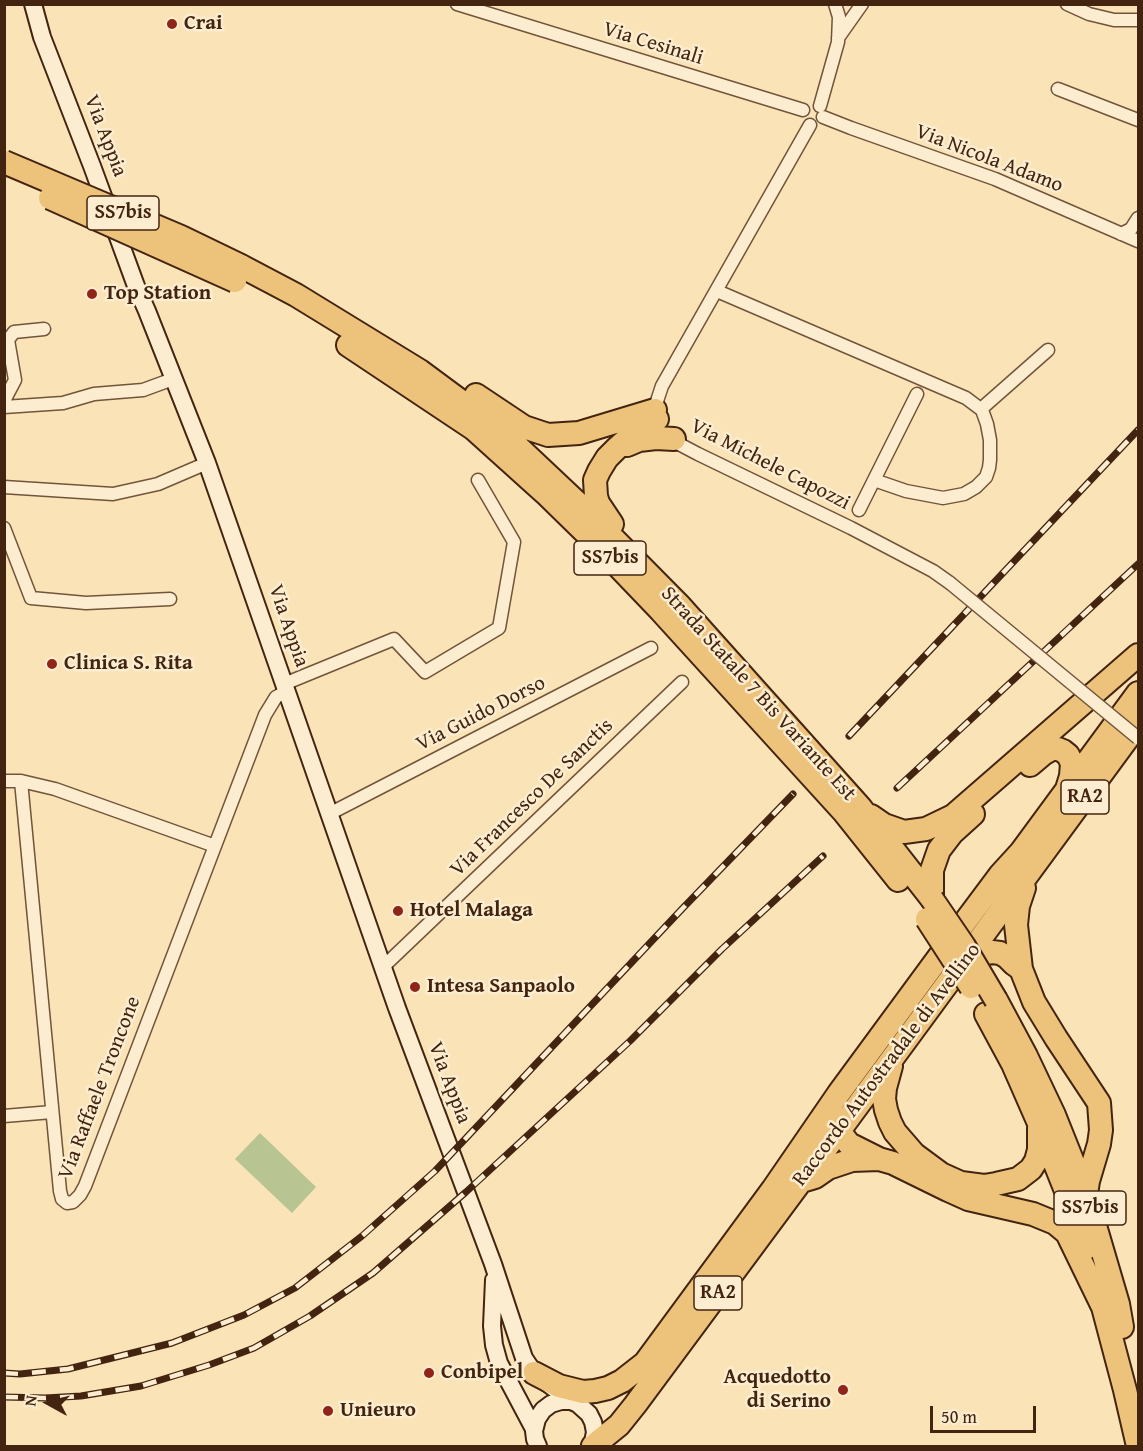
<!DOCTYPE html>
<html>
<head>
<meta charset="utf-8">
<style>
  body { margin:0 }
  #map { position:relative; width:1143px; height:1451px; overflow:hidden; background:#fae3b6; font-family:"Gentium Book Plus",serif }
  canvas { display:block }
  .frame { position:absolute; inset:0; border:6px solid #432410; pointer-events:none }
  .north { position:absolute; left:18px; top:1373px; width:60px; height:60px; -webkit-text-stroke:4px #fcedd0; paint-order:stroke; rotate:278deg; font-size:16px; font-weight:700; line-height:24px; text-align:center; color:#432410 }
  .north::after { content:''; display:block; margin:auto; width:21px; height:27px; background:#432410; clip-path:polygon(50% 0,100% 100%,50% 72%,0 100%) }
  .scale { position:absolute; left:930px; top:1406px; width:106px; height:27px; box-sizing:border-box; border:3px solid #432410; border-top:0; padding-left:8px; font-size:18px; line-height:21px; white-space:nowrap; color:#432410; -webkit-text-stroke:4px #fcedd0; paint-order:stroke }
</style>
</head>
<body>
<div id="map">
<canvas width="1143" height="1451"></canvas>
<div class="frame"></div>
<div class="north">N</div>
<div class="scale">50 m</div>
</div>
<script>
const ctx = document.querySelector('canvas').getContext('2d');
ctx.lineJoin = 'round';
function fillPath(path, color) { ctx.fillStyle = color; ctx.fill(path, 'evenodd'); }
const shape = rows => new Path2D(rows.map(r => 'M' + r).join(''));
function trace(path, color, width, dash) { ctx.strokeStyle = color; ctx.lineWidth = width; ctx.lineCap = dash ? 'butt' : 'round'; ctx.setLineDash(dash || []); ctx.stroke(path); }
function write(font, color, halo, rows, align = 'center') {
  ctx.font = font + ' "Gentium Book Plus",serif'; ctx.lineWidth = 5; ctx.setLineDash([]); ctx.textBaseline = 'middle'; ctx.strokeStyle = halo; ctx.fillStyle = color; for (const [text, x, y, turn = 0] of rows) {
    ctx.save(); ctx.translate(x, y); ctx.rotate((+turn || 0) * Math.PI / 180); ctx.textAlign = isNaN(turn) ? turn : align; if (halo) ctx.strokeText(text, 0, 0); ctx.fillText(text, 0, 0); ctx.restore();
  }
}
fillPath(shape([
  [260,1133,316,1187,292,1213,235,1159]
]), '#b8c592');
const street = shape([
  [457,4,803,110],
  [1067,4,1089,14,1114,20,1138,20],
  [838,38,862,4],
  [1058,89,1138,120],
  [820,106,838,42,839,17,835,4],
  [823,117,851,128,995,179,1138,241],
  [1121,234,1131,229,1138,218],
  [717,291,966,398,982,410,987,424,990,440,990,460,989,468,986,477,976,487,964,494,943,498,906,491,874,480],
  [4,401,15,380,8,340,14,332,44,329],
  [4,407,63,403,94,394,143,390,173,379],
  [981,409,1048,350],
  [656,414,655,410,658,398,662,386,810,125],
  [670,436,679,444,698,454,851,528,933,571,950,583],
  [4,487,113,494,158,484,207,463],
  [859,510,917,394],
  [4,528,31,598,86,603,170,599],
  [284,684,394,639,425,672,499,628,514,542,478,480],
  [4,781,21,781,55,789,215,846],
  [21,781,60,1191,62,1199,67,1203,73,1202,80,1195,85,1186,265,715,276,697,287,691],
  [329,814,651,648],
  [383,967,682,682],
  [4,1116,52,1112]
]);
const secondary = shape([
  [33,4,42,37,92,166,136,286,147,311,207,463,397,1008,493,1264,524,1358,534,1373,571,1401],
  [494,1280,492,1326,494,1345,499,1363,534,1429],
  [538,1446,535,1439,534,1431,537,1419,543,1410,551,1404,561,1401,571,1401,578,1404,589,1414,593,1422,595,1432,593,1442,590,1446]
]);
const highway = shape([
  [241,266,296,295,420,371,501,431,587,512,680,606,860,807,932,899],
  [348,345,474,429,545,493,592,539,661,611,843,811,898,880],
  [476,395,524,427,548,435,579,433,655,410],
  [627,445,639,440,656,438,674,439],
  [612,524,598,503,596,496,595,480,599,471,607,458,617,448,633,434,657,419],
  [1030,765,1043,754,1052,749,1058,749,1063,751,1068,755,1072,763,1071,776,1067,789],
  [871,816,884,825,904,832,926,829,953,816,1138,655],
  [1024,888,1018,906,1016,925,1021,969,1034,1002,1056,1038,1099,1103,1101,1130,1099,1144,1088,1181,1086,1195],
  [932,899,932,870,939,850,952,833,973,814],
  [964,962,978,955,992,952,1000,953,1007,957,1014,964,1021,969],
  [996,1000,1026,1056,1054,1115,1086,1195,1118,1304,1122,1327],
  [986,1014,1013,1064,1038,1121,1070,1201,1086,1248],
  [891,1066,885,1088,884,1099,886,1110,890,1122,895,1132,914,1154,941,1174,961,1183,984,1186,996,1184,1018,1179,1031,1169,1036,1161,1039,1150,1039,1128],
  [835,1118,839,1131,849,1144,879,1159,893,1163,948,1190,968,1199,1033,1214,1055,1223,1067,1233,1103,1307,1125,1390,1138,1446],
  [805,1180,815,1177,828,1168,852,1160,879,1159],
  [534,1373,559,1386,583,1392,595,1391,608,1388,622,1381,645,1363,773,1189,839,1093,953,938,1000,875,1021,852,1138,693],
  [593,1446,619,1425,635,1405,801,1181,839,1131,1138,724]
]);
trace(street, '#71543a', 15);
trace(secondary, '#432410', 20);
trace(highway, '#432410', 26);
trace(street, '#fcedd0', 12);
trace(secondary, '#fcedd0', 16);
trace(highway, '#edc27b', 22);
const rail = shape([
  [849,736,1138,430],
  [897,788,1138,564],
  [4,1373,20,1374,68,1369,172,1343,244,1315,295,1288,362,1236,435,1171,682,909,793,794],
  [4,1397,45,1398,81,1396,141,1386,209,1365,254,1348,310,1316,373,1273,466,1192,630,1041,722,949,823,856]
]);
trace(rail, '#432410', 7);
trace(rail, '#fcedd0', 4.5, [14]);
const streetBridge = shape([
  [950,583,1138,738]
]);
const highwayBridge = shape([
  [4,162,181,237,241,266],
  [50,198,235,281],
  [932,899,964,946,996,1000],
  [927,919,971,987]
]);
trace(streetBridge, '#71543a', 15, []);
trace(highwayBridge, '#432410', 26, []);
trace(streetBridge, '#fcedd0', 12);
trace(highwayBridge, '#edc27b', 22);
for (const [x, y, r, color] of [
  [172,24,6,"#8f2418"],
  [92,294,6,"#8f2418"],
  [52,664,6,"#8f2418"],
  [398,911,6,"#8f2418"],
  [415,987,6,"#8f2418"],
  [429,1373,6,"#8f2418"],
  [843,1390,6,"#8f2418"],
  [328,1411,6,"#8f2418"]
]) { const dot = new Path2D(); dot.arc(x, y, r, 0, 2 * Math.PI); ctx.fillStyle = color; ctx.fill(dot); trace(dot, '#fcedd0', 2); }
for (const [x, y, w] of [
  [123,213,72],
  [610,558,72],
  [1085,797,48],
  [1090,1208,72],
  [718,1293,48]
]) { const box = new Path2D(); box.roundRect(x - w / 2, y - 17, w, 34, 4.5); ctx.fillStyle = '#fcedd0'; ctx.fill(box); trace(box, '#432410', 1.5); }
write('bold 20px', '#432410', null, [
  ["SS7bis",123,213],
  ["SS7bis",610,558],
  ["RA2",1085,797],
  ["SS7bis",1090,1208],
  ["RA2",718,1293]
]);
write('bold 21px', '#432410', '#fcedd0', [
  ["Crai",184,24],
  ["Top Station",104,294],
  ["Clinica S. Rita",64,664],
  ["Hotel Malaga",410,911],
  ["Intesa Sanpaolo",427,987],
  ["Conbipel",441,1373],
  ["Acquedotto",831,1378,"right"],
  ["di Serino",831,1402,"right"],
  ["Unieuro",340,1411]
], 'left');
write('21px', '#432410', '#fcedd0', [
  ["Via Cesinali",653,44,17],
  ["Via Appia",105,136,69],
  ["Via Nicola Adamo",989,159,21],
  ["Via Michele Capozzi",770,465,27],
  ["Via Appia",288,626,71],
  ["Strada Statale 7 Bis Variante Est",758,694,48],
  ["Via Guido Dorso",481,714,-27],
  ["Via Francesco De Sanctis",532,798,-44],
  ["Raccordo Autostradale di Avellino",887,1065,-53],
  ["Via Appia",449,1083,69],
  ["Via Raffaele Troncone",100,1088,-69]
]);
</script>
</body>
</html>
